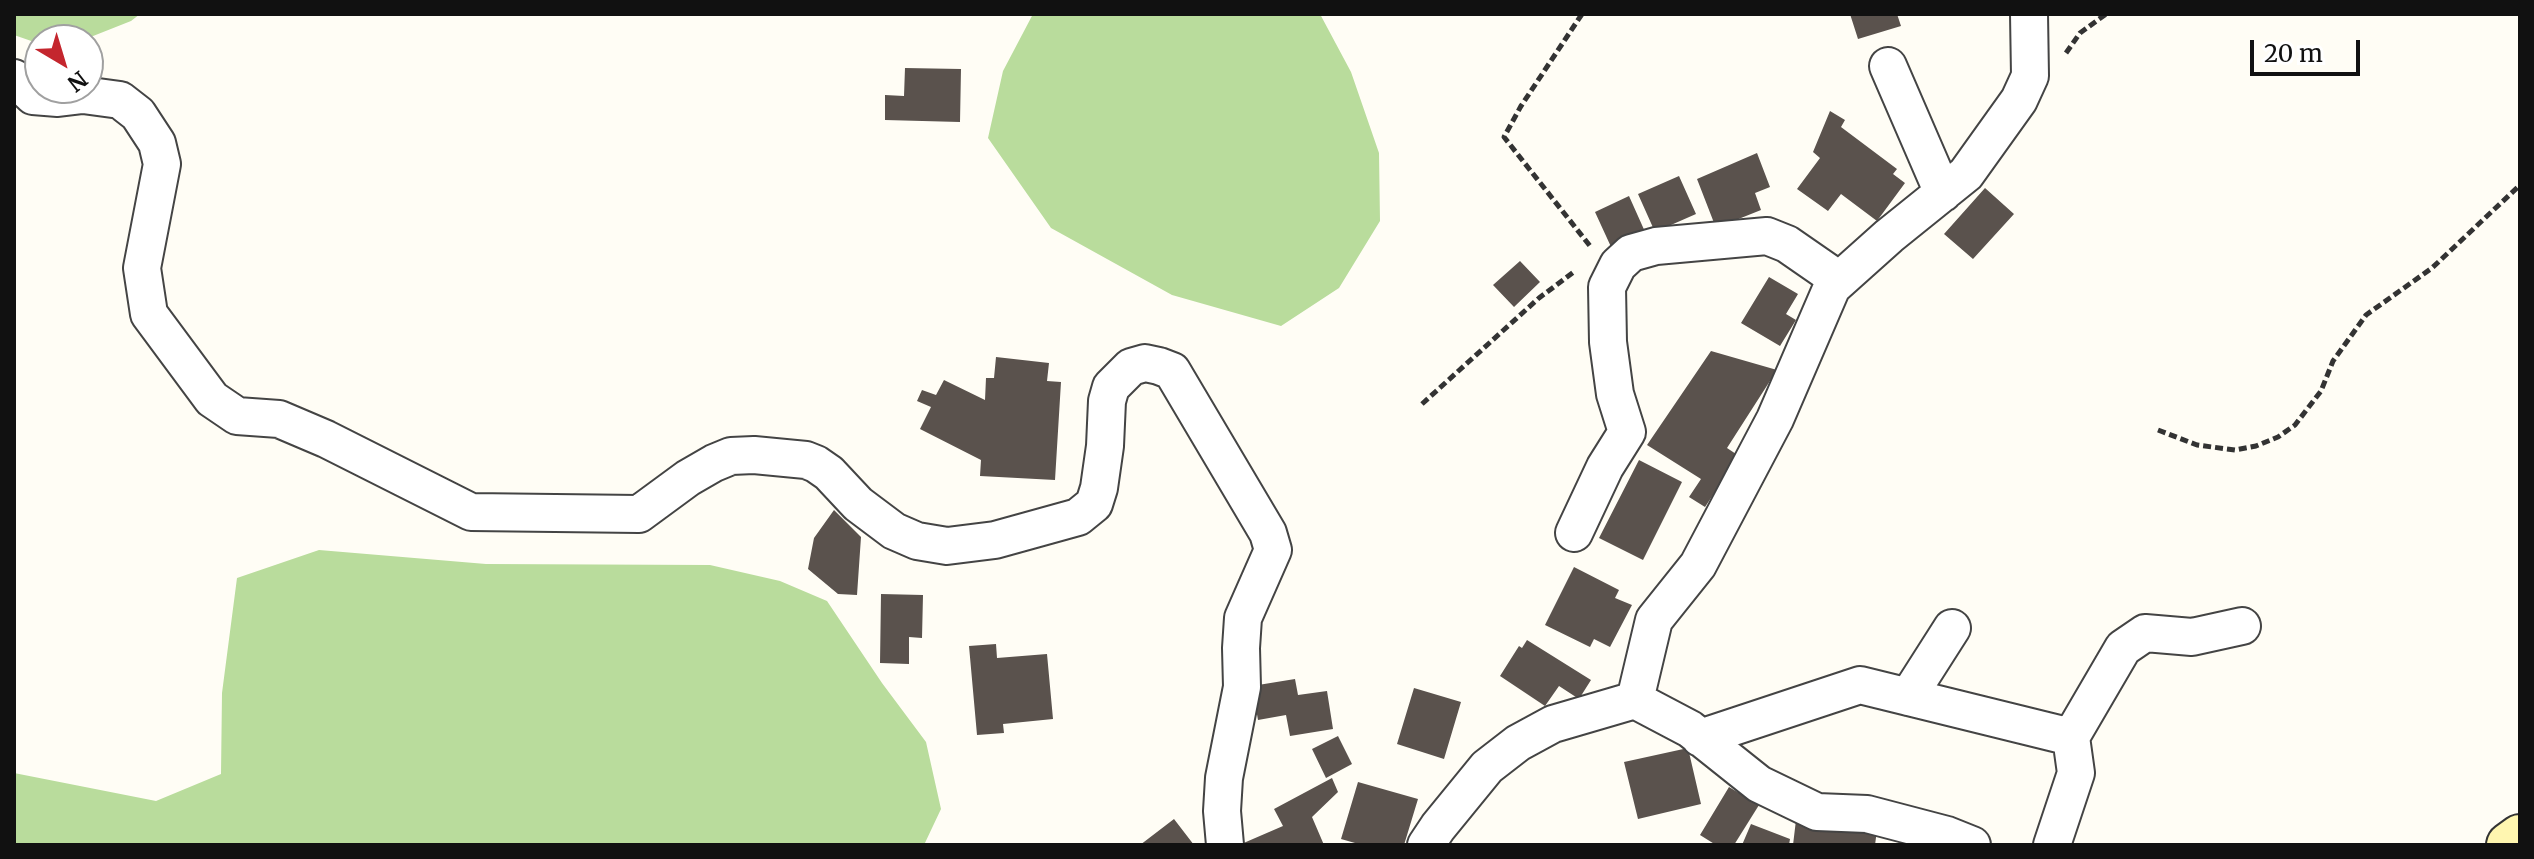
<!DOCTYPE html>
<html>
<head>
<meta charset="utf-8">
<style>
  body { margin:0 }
  #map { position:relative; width:2534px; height:859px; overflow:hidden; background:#fffdf5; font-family:Merriweather,serif }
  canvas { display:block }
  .frame { position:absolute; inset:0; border:16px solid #111; pointer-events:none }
  .north { position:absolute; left:24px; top:24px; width:80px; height:80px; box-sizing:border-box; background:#fff; border:2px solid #a0a0a0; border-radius:50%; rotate:142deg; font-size:22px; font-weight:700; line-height:32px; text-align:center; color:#111 }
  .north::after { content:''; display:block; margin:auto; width:28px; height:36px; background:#c4262e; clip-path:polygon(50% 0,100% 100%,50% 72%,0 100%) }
  .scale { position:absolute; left:2250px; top:40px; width:110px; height:36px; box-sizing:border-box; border:4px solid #111; border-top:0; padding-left:10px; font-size:24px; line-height:28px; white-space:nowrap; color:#111; -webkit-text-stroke:6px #fff; paint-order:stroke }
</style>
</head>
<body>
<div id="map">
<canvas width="2534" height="859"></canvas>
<div class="frame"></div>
<div class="north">N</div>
<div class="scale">20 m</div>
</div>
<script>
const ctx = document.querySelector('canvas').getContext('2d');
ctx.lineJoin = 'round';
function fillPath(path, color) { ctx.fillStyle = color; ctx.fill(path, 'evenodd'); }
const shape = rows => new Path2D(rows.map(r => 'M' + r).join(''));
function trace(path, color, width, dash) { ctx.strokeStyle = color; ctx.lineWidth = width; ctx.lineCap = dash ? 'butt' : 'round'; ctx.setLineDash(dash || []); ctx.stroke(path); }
fillPath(shape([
  [14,14,140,14,131,21,83,40,40,40,40,44,14,35],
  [1033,14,1320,14,1351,72,1379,153,1380,221,1339,288,1281,326,1172,295,1051,228,988,138,1003,71],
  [319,550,486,564,710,565,780,581,827,601,882,683,926,742,941,809,924,845,14,845,14,773,156,801,221,774,222,693,237,578]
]), '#b9dc9c');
fillPath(shape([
  [1850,14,1897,14,1901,26,1858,39],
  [905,68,961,69,960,122,885,120,885,95,904,96],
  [1830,111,1845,120,1841,127,1897,169,1893,174,1905,183,1877,221,1841,194,1828,211,1797,189,1820,158,1813,152],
  [1757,153,1770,187,1755,193,1761,210,1716,228,1697,179],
  [1679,176,1696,214,1655,232,1638,194],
  [1985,188,2014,214,1973,259,1944,234],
  [1629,196,1646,234,1612,249,1595,212],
  [1520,261,1540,282,1514,307,1493,285],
  [1769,277,1798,294,1786,314,1796,320,1780,346,1741,323],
  [1711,351,1777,370,1727,448,1739,456,1705,507,1689,497,1701,479,1647,445],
  [996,357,1049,363,1047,381,1061,382,1055,480,980,476,981,460,920,429,931,407,917,401,922,390,936,395,944,380,985,400,986,378,994,378],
  [1639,460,1682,482,1643,560,1599,538],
  [834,510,861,537,857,595,838,594,808,569,814,538],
  [1574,567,1619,590,1615,598,1632,605,1610,647,1594,639,1590,647,1545,625],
  [881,594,923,595,922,638,909,637,909,664,880,663],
  [1527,640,1591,680,1579,699,1559,686,1545,706,1500,676,1519,646,1522,648],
  [996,644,997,658,1047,654,1053,719,1003,724,1004,733,977,735,969,646],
  [1295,679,1298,695,1327,691,1333,729,1290,736,1286,715,1258,720,1252,686],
  [1414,688,1461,702,1444,759,1397,744],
  [1338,736,1352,764,1326,778,1312,749],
  [1688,748,1701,804,1638,819,1624,762],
  [1332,778,1338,792,1312,817,1324,845,1239,845,1283,826,1274,809],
  [1358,782,1418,799,1404,845,1362,845,1341,839],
  [1729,787,1759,805,1734,845,1716,845,1700,835],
  [1174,819,1194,845,1140,845],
  [1796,820,1877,830,1875,845,1793,845],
  [1751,824,1790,839,1789,845,1742,845]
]), '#5a524d');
const street = shape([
  [1888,66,1943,193],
  [14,78,33,96,58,98,83,95,120,100,138,114,157,143,162,164,142,268,149,314,212,399,237,416,279,419,326,439,471,512,639,514,688,478,714,463,731,456,754,455,806,460,816,464,829,473,858,504,894,531,917,541,947,546,995,540,1078,517,1094,504,1099,488,1105,446,1107,401,1111,387,1131,367,1145,363,1159,366,1172,371,1268,533,1273,550,1243,618,1241,648,1242,687,1224,778,1222,811,1225,845],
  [1574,533,1605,467,1627,432,1615,394,1608,342,1607,287,1618,265,1631,253,1656,246,1767,236,1787,244,1839,280],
  [1908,697,1952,628],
  [1635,700,1690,729,1759,784,1817,812,1867,814,1947,835,1972,845],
  [1700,738,1860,685,2071,737],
  [1426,845,1438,827,1487,767,1518,743,1553,724,1635,700,1654,620,1698,565,1775,419,1832,287,1889,236,1966,174,2019,100,2030,76,2029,14],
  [2052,845,2076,773,2071,737,2123,648,2145,633,2192,637,2242,626]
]);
const secondary = shape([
  [2509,845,2520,837]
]);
trace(street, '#444', 40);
trace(secondary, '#333', 48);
trace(shape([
  [1582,14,1521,106,1504,137,1590,246],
  [2066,53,2080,33,2106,14],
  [1422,404,1539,298,1575,271],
  [2158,430,2197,445,2235,450,2256,446,2278,437,2295,425,2321,391,2333,361,2366,315,2432,268,2520,185]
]), '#333', 5, [8, 4]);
trace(street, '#fff', 36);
trace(secondary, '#fff6b0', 44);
</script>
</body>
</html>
